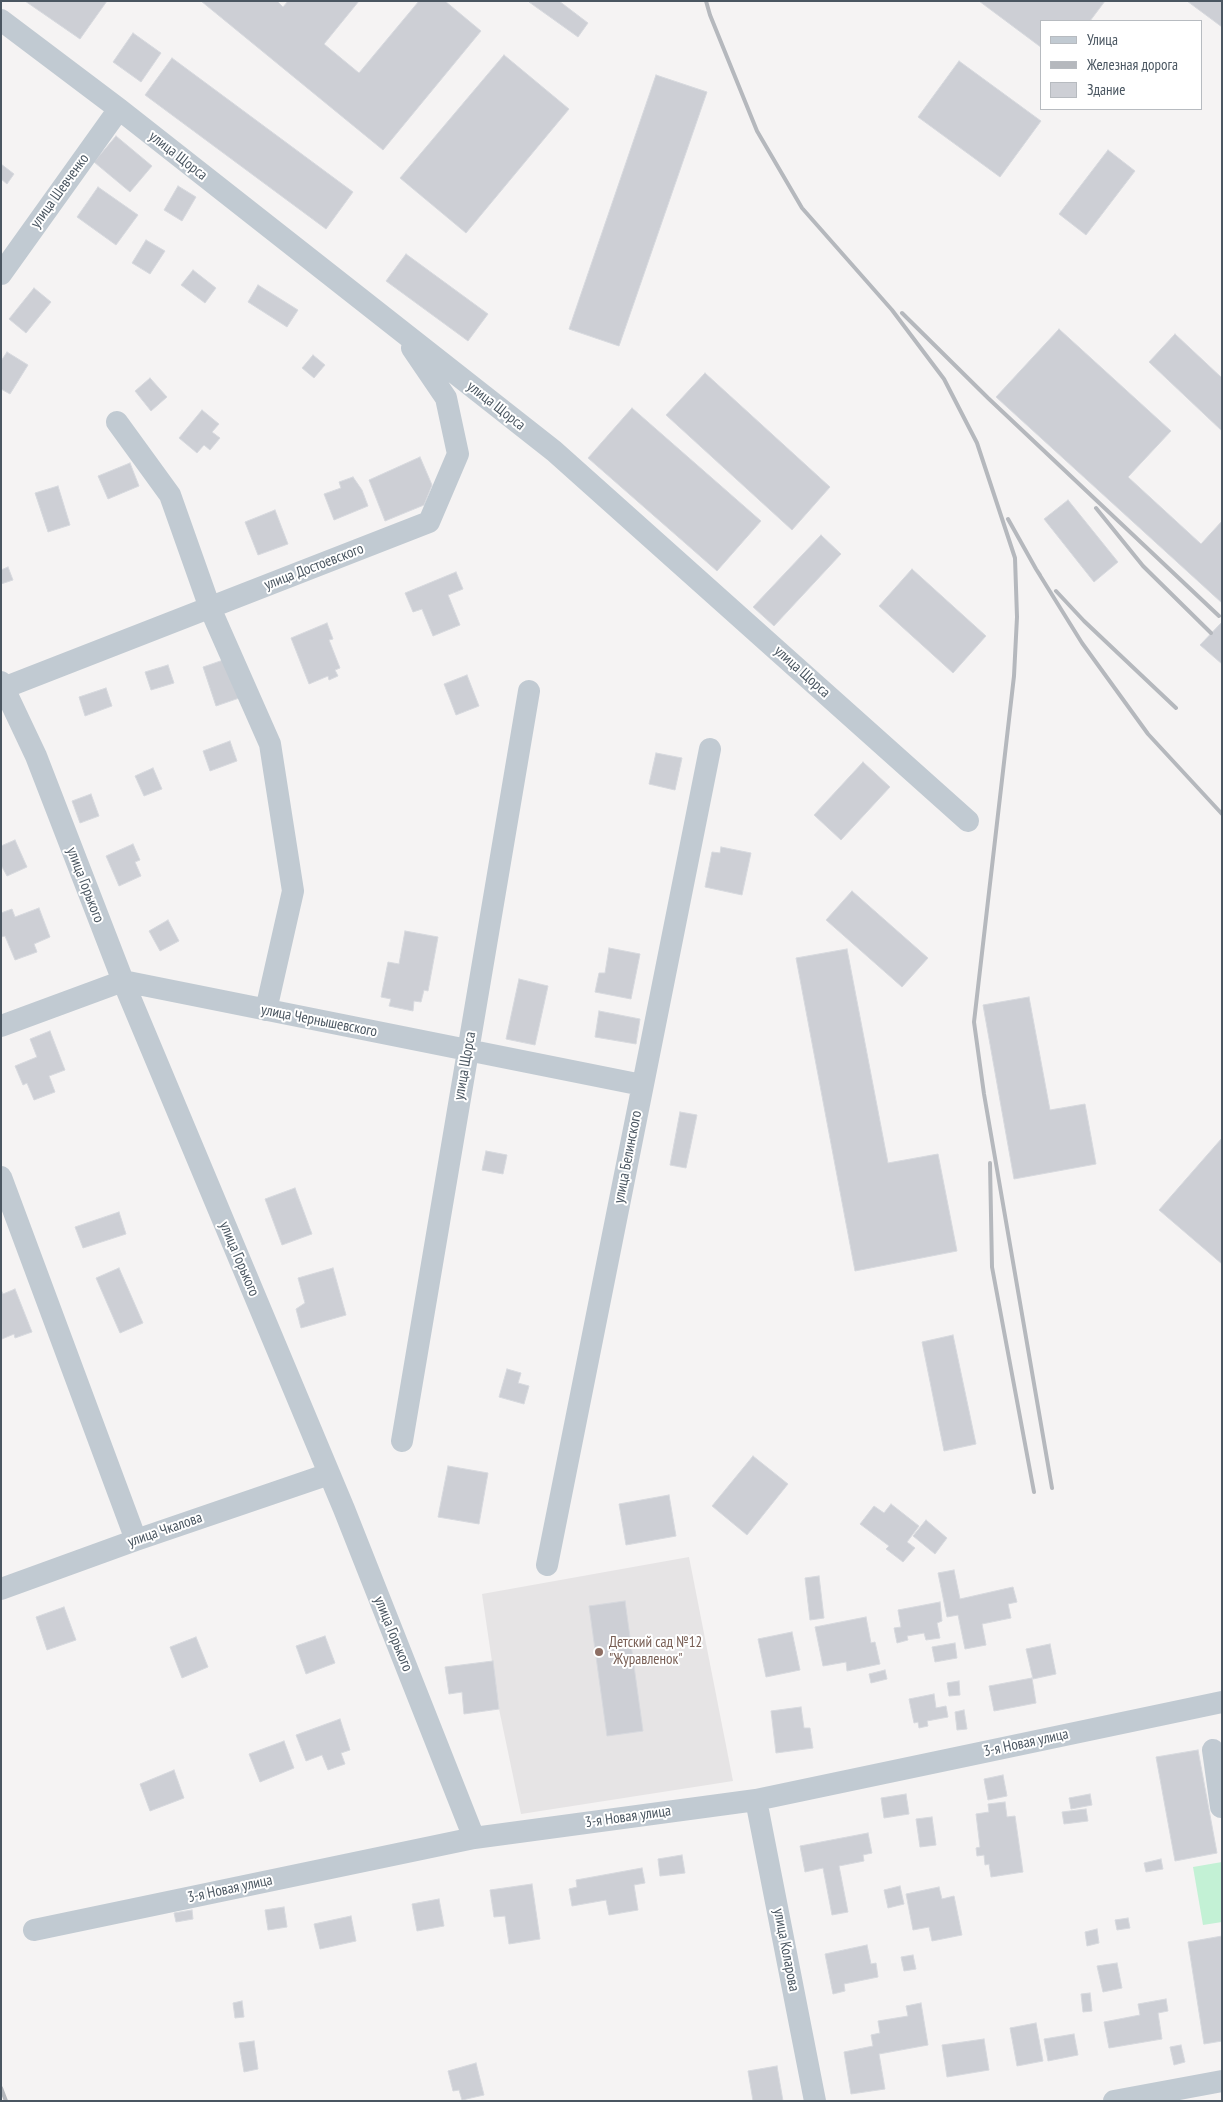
<!DOCTYPE html>
<html>
<head>
<meta charset="utf-8">
<style>
  body { margin:0 }
  #map { position:relative; width:1223px; height:2102px; overflow:hidden; background:#f5f3f3; font-family:"PT Sans Narrow",sans-serif }
  canvas { display:block }
  .frame { position:absolute; inset:0; border:2px solid #4a5661; pointer-events:none }
  .legend { position:absolute; left:1040px; top:20px; width:162px; height:90px; box-sizing:border-box; background:#fff; border:1px solid #b7bbc0; margin:0; padding:6px 9px; list-style:none; font-size:15px; color:#4a5661 }
  .legend li { display:flex; align-items:center; gap:10px; height:25px }
  .legend b { width:25px; border:1px solid #b7bbc0 }
</style>
</head>
<body>
<div id="map">
<canvas width="1223" height="2102"></canvas>
<div class="frame"></div>
<ul class="legend">
<li><b style="height:6px;background:#c1cad2"></b>Улица</li>
<li><b style="height:6px;background:#b5b8bd"></b>Железная дорога</li>
<li><b style="height:14px;background:#cdcfd5"></b>Здание</li>
</ul>
</div>
<script>
const ctx = document.querySelector('canvas').getContext('2d');
ctx.lineJoin = 'round';
function fillPath(path, color) { ctx.fillStyle = color; ctx.fill(path, 'evenodd'); }
const shape = rows => new Path2D(rows.map(r => 'M' + r).join(''));
function trace(path, color, width, dash) { ctx.strokeStyle = color; ctx.lineWidth = width; ctx.lineCap = dash ? 'butt' : 'round'; ctx.setLineDash(dash || []); ctx.stroke(path); }
function write(font, color, halo, rows, align = 'center') {
  ctx.font = font + ' "PT Sans Narrow",sans-serif'; ctx.lineWidth = 4; ctx.setLineDash([]); ctx.textBaseline = 'middle'; ctx.strokeStyle = halo; ctx.fillStyle = color; for (const [text, x, y, turn = 0] of rows) {
    ctx.save(); ctx.translate(x, y); ctx.rotate((+turn || 0) * Math.PI / 180); ctx.textAlign = isNaN(turn) ? turn : align; if (halo) ctx.strokeText(text, 0, 0); ctx.fillText(text, 0, 0); ctx.restore();
  }
}
fillPath(shape([
  [689,1557,733,1781,521,1814,499,1709,482,1594]
]), '#e6e4e5');
fillPath(shape([
  [1222,1862,1222,1922,1203,1925,1193,1867]
]), '#c3f1d5');
const building = shape([
  [25,1,107,1,80,39,25,1],
  [201,1,277,1,283,7,288,1,359,1,324,44,359,73,419,1,445,1,481,31,383,150,201,1],
  [559,1,588,23,578,37,529,2,559,1],
  [979,1,1105,1,1090,21,1042,21,1042,48,979,1],
  [1187,1,1222,1,1222,27,1187,1],
  [133,33,161,53,141,82,113,62,133,33],
  [504,55,569,109,466,233,400,178,504,55],
  [172,58,353,192,326,229,145,95,172,58],
  [959,61,1041,121,1000,177,918,117,959,61],
  [656,75,707,92,619,346,569,329,656,75],
  [116,136,152,166,130,192,94,162,116,136],
  [1108,150,1135,171,1086,235,1059,214,1108,150],
  [1,164,14,174,7,184,1,179,1,164],
  [178,186,196,197,182,221,164,210,178,186],
  [98,187,138,215,116,245,77,217,98,187],
  [146,240,165,251,150,274,132,263,146,240],
  [406,254,488,314,468,341,386,281,406,254],
  [193,270,216,288,205,303,181,285,193,270],
  [258,285,298,310,287,327,248,302,258,285],
  [34,288,51,302,26,333,9,319,34,288],
  [1059,329,1171,431,1128,477,1201,544,1222,521,1222,603,996,397,1059,329],
  [1175,334,1222,378,1222,431,1149,362,1175,334],
  [7,352,28,365,10,394,1,389,1,361,7,352],
  [313,355,325,365,314,378,302,368,313,355],
  [705,373,830,487,792,530,666,415,705,373],
  [150,378,167,397,151,411,135,391,150,378],
  [632,408,761,521,717,571,588,458,632,408],
  [202,410,219,424,212,432,220,438,210,450,204,445,197,453,179,438,202,410],
  [420,457,432,485,424,505,385,521,369,480,420,457],
  [130,463,139,486,108,499,98,476,130,463],
  [353,477,362,490,368,506,334,520,324,494,341,488,339,482,353,477],
  [58,486,70,525,48,532,35,493,58,486],
  [1068,500,1118,562,1094,582,1044,519,1068,500],
  [275,510,288,544,258,555,245,522,275,510],
  [821,535,841,554,774,626,753,607,821,535],
  [8,567,13,580,1,584,1,570,8,567],
  [912,569,986,636,953,673,879,606,912,569],
  [456,572,463,589,448,595,460,625,433,636,422,609,413,612,405,593,456,572],
  [1222,622,1222,664,1200,645,1222,622],
  [327,623,333,639,329,640,340,668,335,670,338,676,329,680,328,676,309,684,291,638,327,623],
  [235,656,248,695,216,706,203,667,235,656],
  [168,665,174,683,151,690,145,672,168,665],
  [467,675,479,706,456,715,444,684,467,675],
  [106,688,112,706,85,716,79,697,106,688],
  [230,741,237,761,210,771,203,751,230,741],
  [656,753,682,758,675,790,649,784,656,753],
  [863,762,890,787,841,840,814,815,863,762],
  [153,768,162,789,144,796,135,776,153,768],
  [91,794,99,816,80,823,72,801,91,794],
  [15,840,27,867,7,876,1,865,1,846,15,840],
  [133,844,140,860,135,862,141,876,119,886,106,856,133,844],
  [721,847,751,853,742,895,705,887,712,852,720,853,721,847],
  [852,891,928,958,902,987,826,920,852,891],
  [39,908,50,937,34,944,37,952,15,960,5,936,1,937,1,913,12,909,15,917,39,908],
  [168,920,179,941,160,951,149,931,168,920],
  [405,931,438,937,428,991,424,990,421,1002,414,1001,413,1011,389,1006,391,999,381,997,388,962,399,964,405,931],
  [609,948,640,954,631,999,595,992,599,973,605,973,609,948],
  [847,949,888,1163,938,1154,957,1251,855,1271,796,958,847,949],
  [519,979,548,986,535,1045,506,1039,519,979],
  [1029,997,1050,1110,1085,1104,1096,1164,1014,1179,983,1005,1029,997],
  [599,1011,640,1019,636,1044,595,1037,599,1011],
  [50,1031,65,1070,49,1076,55,1092,34,1100,27,1083,23,1085,15,1066,37,1057,30,1039,50,1031],
  [680,1112,697,1115,686,1168,670,1165,680,1112],
  [1222,1138,1222,1264,1159,1210,1222,1138],
  [486,1151,507,1155,503,1174,482,1170,486,1151],
  [295,1188,312,1234,282,1245,265,1199,295,1188],
  [119,1212,126,1234,83,1248,75,1227,119,1212],
  [119,1268,143,1323,120,1333,96,1278,119,1268],
  [333,1268,346,1315,301,1328,296,1309,305,1303,298,1278,333,1268],
  [15,1289,32,1332,15,1338,14,1334,2,1339,1,1290,3,1294,15,1289],
  [953,1335,976,1444,944,1451,922,1342,953,1335],
  [507,1369,521,1373,518,1383,529,1386,524,1404,499,1397,507,1369],
  [753,1456,788,1484,747,1535,712,1506,753,1456],
  [448,1466,488,1473,479,1524,438,1517,448,1466],
  [669,1495,676,1536,626,1545,619,1504,669,1495],
  [891,1504,919,1526,907,1542,915,1548,903,1562,886,1549,889,1546,860,1524,874,1506,884,1513,891,1504],
  [926,1520,947,1538,935,1554,913,1536,926,1520],
  [954,1570,960,1599,1013,1587,1017,1602,1008,1604,1011,1618,982,1624,986,1645,965,1649,958,1615,947,1617,938,1573,954,1570],
  [819,1576,824,1618,810,1620,805,1578,819,1576],
  [625,1601,643,1731,607,1736,589,1606,625,1601],
  [940,1602,942,1621,937,1623,940,1638,926,1640,924,1633,907,1636,908,1640,897,1643,894,1628,901,1627,898,1610,940,1602],
  [64,1607,76,1640,47,1650,36,1617,64,1607],
  [866,1617,871,1643,875,1642,880,1664,847,1671,846,1662,823,1666,815,1627,866,1617],
  [792,1632,800,1670,766,1677,758,1639,792,1632],
  [325,1636,335,1663,306,1674,296,1646,325,1636],
  [196,1637,208,1667,182,1678,170,1647,196,1637],
  [955,1643,957,1658,935,1662,932,1647,955,1643],
  [1050,1644,1056,1674,1033,1679,1026,1649,1050,1644],
  [493,1661,499,1709,464,1714,462,1692,449,1694,445,1667,493,1661],
  [885,1670,887,1679,871,1683,869,1674,885,1670],
  [1032,1678,1036,1703,994,1711,989,1686,1032,1678],
  [959,1681,960,1695,949,1696,947,1683,959,1681],
  [934,1694,936,1708,946,1706,948,1717,927,1721,928,1726,919,1728,918,1722,914,1723,909,1699,934,1694],
  [801,1707,804,1728,810,1728,813,1748,776,1753,771,1711,801,1707],
  [964,1710,967,1729,957,1730,955,1712,964,1710],
  [340,1719,350,1750,341,1753,345,1764,328,1770,322,1755,306,1761,296,1735,340,1719],
  [284,1741,294,1768,260,1782,249,1754,284,1741],
  [1198,1750,1217,1853,1175,1861,1156,1757,1198,1750],
  [174,1770,184,1798,150,1811,140,1784,174,1770],
  [1003,1775,1007,1796,988,1800,984,1779,1003,1775],
  [906,1794,909,1814,884,1818,881,1798,906,1794],
  [1090,1794,1092,1805,1071,1809,1069,1798,1090,1794],
  [1005,1802,1007,1817,1015,1816,1023,1872,991,1877,989,1864,985,1865,984,1855,977,1856,976,1848,980,1847,976,1814,989,1812,988,1804,1005,1802],
  [1086,1809,1088,1821,1064,1824,1062,1812,1086,1809],
  [932,1817,936,1845,920,1847,916,1819,932,1817],
  [868,1833,872,1853,863,1855,864,1861,839,1866,848,1912,832,1915,823,1868,805,1872,800,1846,868,1833],
  [682,1855,685,1873,660,1876,658,1859,682,1855],
  [1161,1859,1163,1869,1146,1872,1144,1863,1161,1859],
  [642,1868,645,1883,634,1885,638,1910,609,1915,606,1900,572,1906,569,1889,577,1887,576,1880,642,1868],
  [532,1884,540,1939,509,1944,505,1916,494,1917,490,1890,532,1884],
  [900,1886,904,1904,888,1908,884,1890,900,1886],
  [939,1887,942,1899,954,1896,962,1935,932,1941,929,1927,913,1930,906,1894,939,1887],
  [439,1899,444,1926,417,1931,412,1904,439,1899],
  [284,1907,287,1927,268,1930,265,1910,284,1907],
  [192,1910,193,1919,176,1922,174,1913,192,1910],
  [351,1916,356,1941,320,1949,314,1924,351,1916],
  [1128,1918,1130,1928,1117,1930,1115,1920,1128,1918],
  [1097,1929,1099,1943,1087,1946,1085,1932,1097,1929],
  [1222,1936,1222,2041,1204,2044,1188,1942,1222,1936],
  [867,1945,871,1964,876,1963,878,1977,844,1984,845,1991,833,1994,825,1954,867,1945],
  [913,1955,916,1969,904,1971,901,1957,913,1955],
  [1117,1963,1122,1988,1103,1992,1097,1966,1117,1963],
  [1090,1993,1092,2011,1083,2012,1081,1994,1090,1993],
  [1166,1999,1168,2011,1158,2013,1162,2039,1109,2048,1104,2022,1140,2015,1138,2004,1166,1999],
  [242,2001,244,2017,235,2018,233,2003,242,2001],
  [921,2003,928,2045,879,2054,885,2089,851,2094,844,2052,873,2046,871,2035,880,2033,878,2021,908,2016,906,2006,921,2003],
  [1036,2023,1043,2061,1017,2066,1010,2028,1036,2023],
  [1074,2034,1078,2055,1048,2061,1044,2039,1074,2034],
  [984,2039,989,2070,947,2077,942,2045,984,2039],
  [254,2041,258,2069,244,2072,239,2043,254,2041],
  [1181,2045,1185,2062,1174,2065,1170,2047,1181,2045],
  [476,2063,484,2095,462,2100,459,2090,453,2091,448,2071,476,2063],
  [777,2066,783,2101,753,2101,748,2071,777,2066]
]);
fillPath(building, '#cdcfd5');
trace(building, '#d7d9de', 1);
trace(shape([
  [1,20,119,109,554,451,968,821],
  [1,274,119,109],
  [117,422,170,495,210,608,270,744,293,891,266,1010],
  [1,682,36,756,123,981,344,1509,474,1838],
  [1,689,429,522,458,454,446,398,412,348],
  [1,1026,123,981,642,1085],
  [1,1177,136,1540],
  [402,1441,529,691],
  [547,1565,710,749],
  [1,1589,136,1540,329,1474],
  [1213,1750,1221,1807],
  [756,1800,815,2101],
  [34,1930,474,1838,756,1800,1222,1702],
  [1114,2101,1222,2081]
]), '#c1cad2', 22);
trace(shape([
  [706,1,710,15,757,131,802,208,892,310,944,379,977,443,1015,558,1017,617,1014,676,974,1022,984,1094,1052,1488],
  [902,313,988,398,1219,616],
  [1096,508,1143,566,1211,633],
  [1008,519,1036,569,1040,575],
  [1036,569,1082,643,1148,734,1222,814],
  [1056,591,1084,621,1176,708],
  [990,1163,992,1267,1034,1492],
  [1,2088,6,2101]
]), '#b5b8bd', 4);
for (const [x, y, r, color] of [
  [599,1652,5,"#8d6e63"]
]) { const dot = new Path2D(); dot.arc(x, y, r, 0, 2 * Math.PI); ctx.fillStyle = color; ctx.fill(dot); trace(dot, '#fff', 2); }
write('15px', '#4a5661', '#fff', [
  ["улица Щорса",178,156,38],
  ["улица Шевченко",60,191,-54],
  ["улица Щорса",496,406,38],
  ["улица Достоевского",314,567,-21],
  ["улица Щорса",802,672,42],
  ["улица Горького",85,885,69],
  ["улица Чернышевского",319,1021,11],
  ["улица Щорса",465,1066,-80],
  ["улица Белинского",628,1157,-79],
  ["улица Горького",239,1259,67],
  ["улица Чкалова",165,1530,-19],
  ["улица Горького",393,1634,68],
  ["3-я Новая улица",1026,1743,-12],
  ["3-я Новая улица",628,1817,-8],
  ["3-я Новая улица",230,1889,-12],
  ["улица Коларова",786,1950,79]
]);
write('15px', '#785e54', '#fff', [
  ["Детский сад №12",609,1643],
  ["\"Журавленок\"",609,1660]
], 'left');
</script>
</body>
</html>
